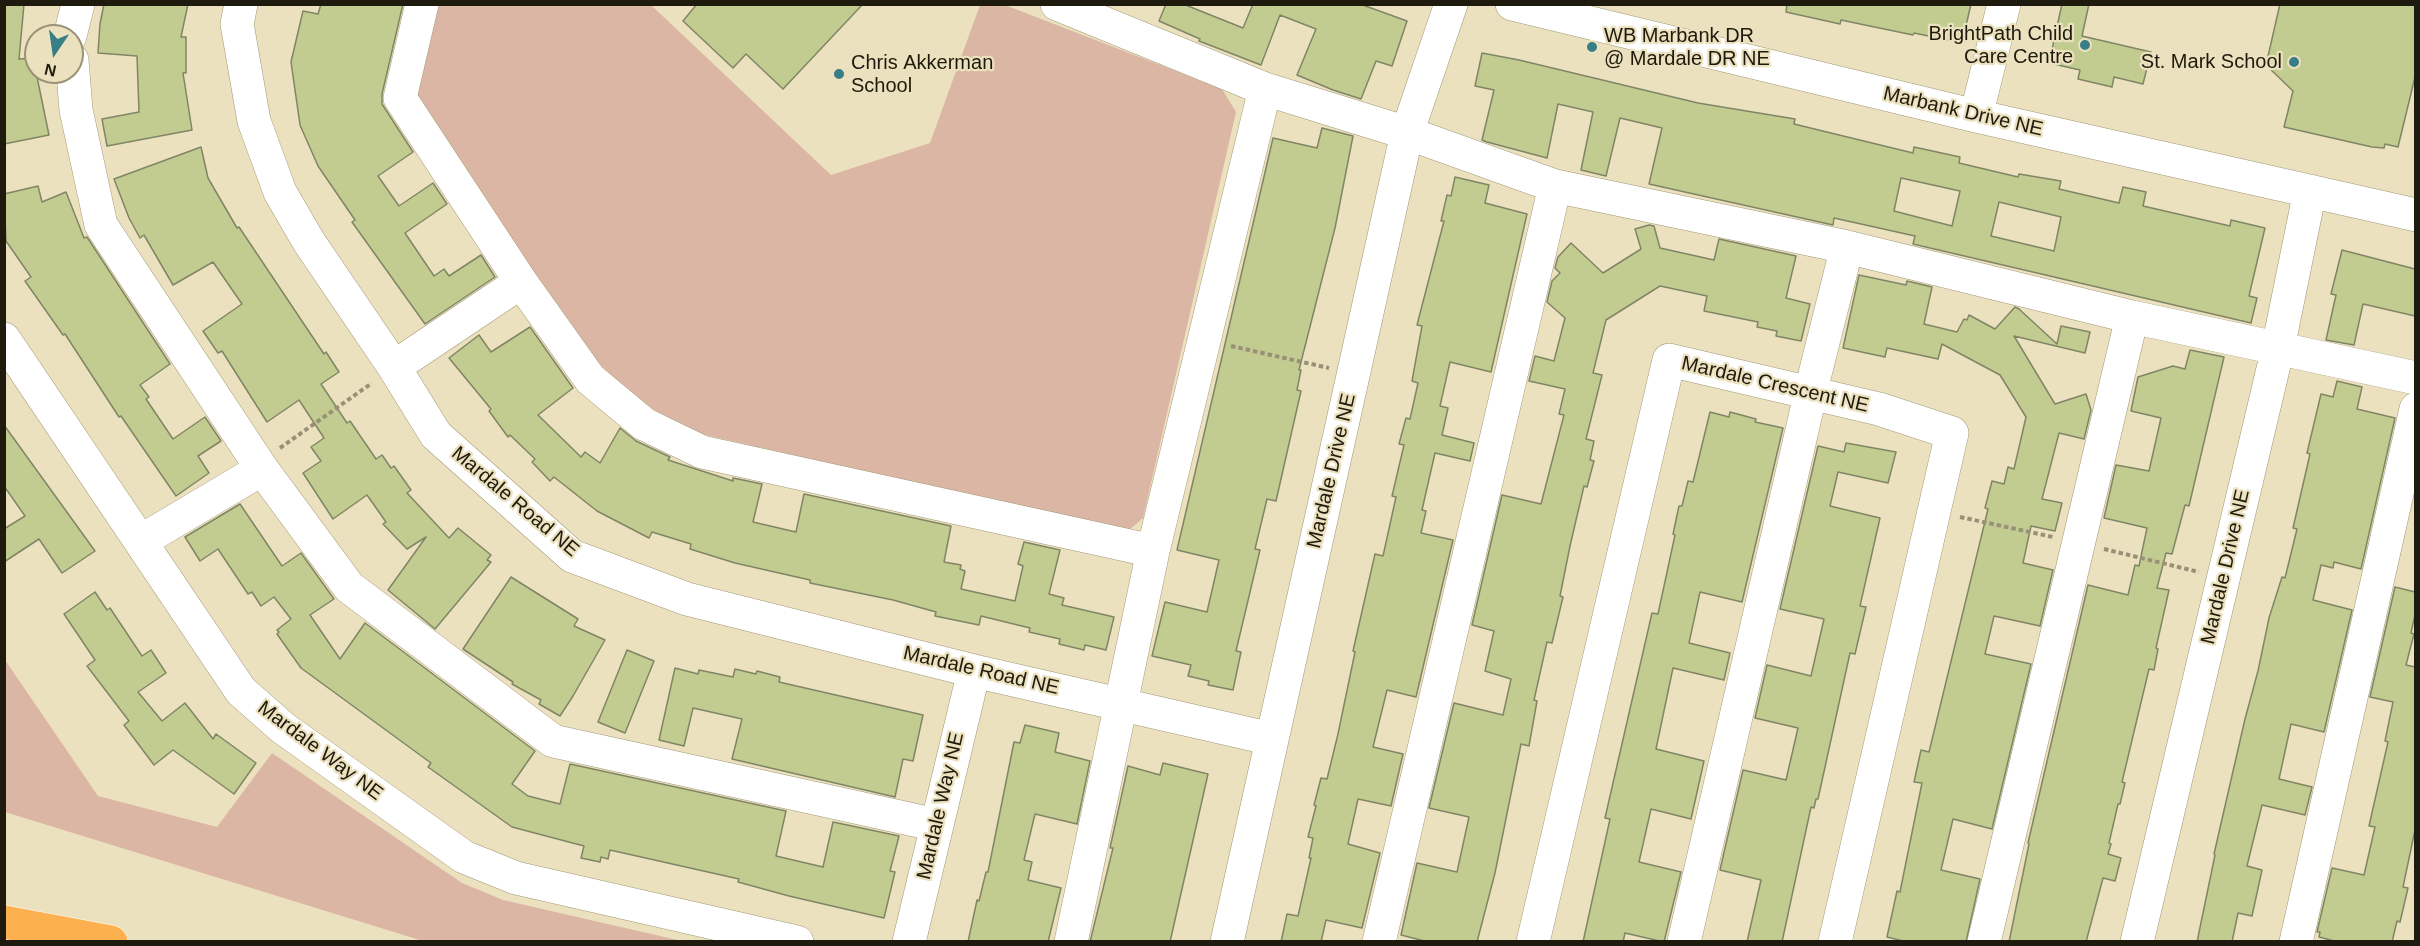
<!DOCTYPE html>
<html>
<head>
<meta charset="utf-8">
<style>
  body { margin:0 }
  #map { position:relative; width:2420px; height:946px; overflow:hidden; background:#ece1be; font-family:Helvetica,sans-serif }
  canvas { display:block }
  .frame { position:absolute; inset:0; border:6px solid #1e1a0d; pointer-events:none }
  .north { position:absolute; left:24px; top:24px; width:60px; height:60px; box-sizing:border-box; background:#ece1be; border:2px solid #9a9177; border-radius:50%; rotate:193deg; font-size:16px; font-weight:700; line-height:24px; text-align:center; color:#1e1a0d }
  .north::after { content:''; display:block; margin:auto; width:21px; height:27px; background:#377e87; clip-path:polygon(50% 0,100% 100%,50% 72%,0 100%) }
</style>
</head>
<body>
<div id="map">
<canvas width="2420" height="946"></canvas>
<div class="frame"></div>
<div class="north">N</div>
</div>
<script>
const ctx = document.querySelector('canvas').getContext('2d');
ctx.lineJoin = 'round';
function fillPath(path, color) { ctx.fillStyle = color; ctx.fill(path, 'evenodd'); }
const shape = rows => new Path2D(rows.map(r => 'M' + r).join(''));
function trace(path, color, width, dash) { ctx.strokeStyle = color; ctx.lineWidth = width; ctx.lineCap = dash ? 'butt' : 'round'; ctx.setLineDash(dash || []); ctx.stroke(path); }
function write(font, color, halo, rows, align = 'center') {
  ctx.font = font + ' Helvetica,sans-serif'; ctx.lineWidth = 4.5; ctx.setLineDash([]); ctx.textBaseline = 'middle'; ctx.strokeStyle = halo; ctx.fillStyle = color; for (const [text, x, y, turn = 0] of rows) {
    ctx.save(); ctx.translate(x, y); ctx.rotate((+turn || 0) * Math.PI / 180); ctx.textAlign = isNaN(turn) ? turn : align; if (halo) ctx.strokeText(text, 0, 0); ctx.fillText(text, 0, 0); ctx.restore();
  }
}
fillPath(shape([
  [432,4,651,5,831,175,930,143,980,5,1005,5,1222,89,1236,112,1143,518,1127,532,697,433,653,409,620,384,587,352,412,90],
  [5,660,98,796,217,827,272,753,462,883,503,900,682,941,423,941,5,812]
]), '#dbb6a4');
const building = shape([
  [4,4,24,4,19,59,36,58,36,72,49,135,4,144,4,4],
  [104,4,188,4,181,37,186,37,186,73,183,73,192,130,107,146,102,119,139,112,137,56,98,53,100,24,104,4],
  [321,4,403,4,382,94,382,104,413,152,378,176,399,206,433,183,447,204,405,233,434,276,444,269,449,276,481,255,495,277,425,324,352,222,355,220,318,166,300,125,291,62,303,11,318,14,321,4],
  [697,4,863,4,783,89,746,54,733,68,683,21,697,4],
  [1166,4,1183,4,1243,28,1253,4,1360,4,1407,21,1392,66,1376,61,1361,99,1333,90,1297,75,1316,29,1280,15,1261,65,1199,41,1200,39,1159,21,1166,4],
  [1787,4,1971,4,1962,43,1914,33,1913,35,1841,20,1840,24,1786,12,1787,4],
  [2062,4,2089,4,2082,36,2151,52,2143,84,2114,77,2112,87,2078,79,2080,70,2049,63,2062,4],
  [2280,4,2415,4,2415,77,2398,147,2385,144,2384,148,2372,147,2284,127,2293,91,2266,65,2280,4],
  [1482,53,1519,60,1698,103,1795,119,1794,124,1913,153,1914,147,1960,157,1959,163,2018,177,2019,174,2061,181,2059,189,2119,203,2123,187,2146,192,2143,206,2230,226,2231,220,2265,228,2249,296,2257,298,2251,323,1913,244,1915,236,1834,218,1833,225,1649,184,1662,128,1620,118,1606,176,1581,170,1593,112,1558,104,1547,158,1487,142,1482,140,1494,90,1475,86,1482,53],
  [1901,178,1960,191,1952,226,1894,211,1901,178],
  [1999,202,2061,217,2054,251,1991,236,1999,202],
  [1322,128,1353,136,1335,228,1299,370,1301,370,1297,390,1301,391,1276,501,1267,499,1255,549,1260,550,1236,651,1241,652,1233,690,1208,685,1209,681,1188,676,1191,665,1152,656,1165,602,1207,612,1219,560,1177,550,1273,138,1317,148,1322,128],
  [201,147,208,178,237,228,239,227,324,354,326,352,339,372,321,384,347,423,350,421,376,459,382,455,391,468,394,466,411,490,407,493,449,538,458,528,491,555,487,560,491,562,435,629,388,590,426,537,407,549,383,524,386,522,367,495,333,519,303,473,321,461,311,447,324,438,299,400,267,422,222,351,218,353,203,331,242,304,213,262,173,285,144,235,140,238,129,218,114,179,201,147],
  [1455,177,1489,185,1485,203,1527,214,1491,372,1450,362,1440,406,1448,408,1442,435,1474,443,1470,461,1435,453,1422,510,1426,511,1421,533,1453,540,1416,697,1387,690,1373,747,1403,754,1391,806,1358,799,1348,844,1380,853,1362,928,1326,920,1321,942,1281,942,1287,914,1298,916,1311,858,1309,858,1313,838,1308,837,1316,806,1314,805,1321,778,1327,779,1338,734,1355,652,1353,651,1375,554,1383,556,1396,497,1392,496,1404,445,1399,444,1406,418,1410,419,1418,383,1412,381,1422,326,1417,325,1444,221,1441,221,1447,195,1451,196,1455,177],
  [38,186,42,202,66,192,84,238,87,237,170,364,140,385,149,397,146,399,173,439,205,417,221,441,198,456,209,473,176,496,121,416,119,417,65,334,63,335,25,281,31,277,6,241,4,194,38,186],
  [1649,225,1654,226,1660,248,1714,260,1719,239,1796,256,1786,298,1810,304,1801,341,1776,336,1777,331,1757,327,1758,322,1704,311,1707,296,1660,286,1606,320,1593,373,1602,375,1586,439,1594,441,1590,460,1594,461,1587,487,1584,486,1570,546,1560,596,1563,597,1552,643,1547,642,1534,700,1537,701,1529,746,1521,744,1495,873,1477,942,1428,942,1401,935,1417,863,1457,872,1469,817,1429,808,1454,703,1503,715,1511,679,1485,671,1494,631,1472,625,1502,495,1541,504,1564,415,1559,414,1565,389,1529,381,1535,356,1554,361,1565,318,1547,302,1552,281,1560,273,1555,268,1558,257,1571,243,1603,273,1641,249,1635,229,1649,225],
  [2342,250,2415,269,2415,316,2363,304,2354,345,2326,340,2336,295,2331,294,2342,250],
  [1859,275,1906,285,1907,281,1932,287,1924,324,1957,332,1964,319,1967,320,1969,315,1995,329,2015,307,2019,309,2057,344,2061,326,2090,332,2085,353,2014,336,2055,404,2086,394,2091,410,2084,439,2059,433,2042,499,2062,503,2055,531,2031,526,2023,563,2053,570,2040,626,1994,616,1985,654,2031,664,1992,829,1953,819,1941,870,1980,879,1966,942,1907,942,1887,937,1897,891,1900,892,1922,783,1914,782,1921,750,1929,752,1988,509,1985,508,1992,481,2004,484,2008,467,2014,469,2026,417,2000,375,1942,344,1938,359,1887,348,1885,357,1843,348,1859,275],
  [530,327,573,388,538,415,581,457,585,452,600,463,620,428,636,441,670,457,668,460,733,481,733,478,762,484,753,522,796,532,804,494,951,526,944,562,961,565,960,569,965,571,961,589,1015,601,1023,566,1018,564,1024,542,1060,550,1049,594,1064,598,1062,605,1114,617,1106,650,1085,645,1084,650,1059,644,1060,639,1029,632,1030,628,981,616,979,625,935,616,936,612,893,600,810,583,810,580,735,563,690,549,691,544,652,532,649,538,597,511,554,477,550,481,532,462,535,459,510,435,508,437,489,411,491,409,449,358,479,335,491,352,530,327],
  [2190,350,2224,357,2189,506,2185,505,2172,554,2166,553,2157,588,2169,590,2156,648,2158,649,2154,670,2149,669,2122,782,2125,783,2120,804,2118,804,2109,843,2111,844,2108,854,2121,858,2115,881,2103,878,2086,942,2009,942,2029,844,2028,843,2088,585,2128,595,2135,565,2139,566,2147,528,2104,518,2116,465,2149,471,2161,418,2131,411,2138,377,2173,366,2185,369,2190,350],
  [2337,381,2362,387,2357,409,2395,418,2361,569,2334,562,2333,568,2321,565,2313,600,2352,610,2324,732,2291,724,2279,779,2312,787,2305,815,2262,805,2247,866,2262,870,2252,916,2238,913,2232,942,2197,942,2215,855,2214,854,2245,719,2258,671,2269,618,2282,577,2285,578,2297,529,2293,528,2310,454,2307,453,2321,394,2333,397,2337,381],
  [1710,412,1729,417,1730,412,1756,419,1755,422,1783,428,1742,602,1700,592,1689,643,1730,653,1724,680,1673,668,1656,749,1704,761,1691,819,1651,809,1639,862,1681,872,1664,942,1625,933,1623,942,1583,942,1610,819,1605,818,1652,613,1658,614,1675,535,1673,534,1679,506,1682,506,1688,481,1693,482,1710,412],
  [4,425,95,551,62,573,39,539,4,562,4,529,25,516,4,486,4,425],
  [1846,443,1896,452,1888,483,1838,472,1830,506,1880,518,1860,606,1866,607,1855,654,1850,653,1818,799,1816,799,1814,808,1811,807,1782,942,1747,942,1761,880,1720,870,1743,770,1786,780,1798,728,1755,718,1767,665,1811,676,1824,619,1780,609,1818,446,1844,452,1846,443],
  [240,504,282,566,301,553,334,599,310,615,340,659,365,623,535,751,512,784,528,796,560,804,570,764,786,811,776,856,823,867,833,822,899,836,890,871,895,872,884,918,789,896,738,882,739,879,610,850,608,859,601,857,600,862,581,858,584,846,512,827,428,767,431,763,301,668,277,634,279,632,277,630,291,619,274,597,261,606,252,592,248,594,218,549,200,561,185,537,240,504],
  [511,577,578,619,574,626,605,640,573,696,560,716,539,704,541,700,512,684,513,682,463,649,511,577],
  [2395,587,2415,592,2415,615,2411,633,2414,634,2406,665,2415,667,2415,830,2403,887,2408,888,2400,922,2397,921,2392,942,2338,942,2319,937,2320,932,2317,932,2332,868,2364,875,2375,827,2369,826,2388,742,2385,741,2393,702,2370,697,2395,587],
  [95,592,107,610,110,608,142,656,151,650,166,673,138,692,162,721,185,703,213,739,216,734,256,763,234,794,173,750,154,765,124,725,129,721,87,666,95,660,64,614,95,592],
  [627,650,654,661,625,733,598,722,627,650],
  [675,668,698,674,699,670,733,677,735,669,756,674,757,671,780,677,779,682,923,715,913,761,903,759,895,797,732,759,742,719,693,708,684,746,659,740,675,668],
  [1025,725,1059,733,1055,752,1090,761,1077,824,1035,814,1024,860,1032,862,1028,880,1061,888,1048,942,968,942,977,900,979,901,986,872,988,872,1014,742,1020,743,1025,725],
  [1163,763,1208,774,1170,942,1090,942,1113,848,1110,848,1128,766,1160,775,1163,763]
]);
fillPath(building, '#c2cc90');
trace(building, '#808565', 1.5);
const minor = shape([
  [241,4,237,24,254,121,280,192,309,242,394,367,436,435,572,556,687,599,974,671,1272,739],
  [422,4,400,98,521,282,590,379,644,424,702,452,1153,551],
  [1057,4,1265,89,1407,133,1555,186,1847,247,2132,317,2416,378],
  [1512,4,1976,116,2416,215],
  [70,36,78,4],
  [72,60,76,110,101,225,262,469,349,587,553,741,937,825],
  [1976,116,2004,4],
  [4,339,241,691,283,728,464,857,516,878,797,942],
  [394,367,521,282],
  [141,541,262,469],
  [909,942,974,671],
  [1071,942,1153,551,1265,89],
  [1227,942,1407,133,1451,4],
  [1379,942,1555,186],
  [1533,942,1669,360,1879,409,1952,433,1835,942],
  [1684,942,1815,374,1847,247],
  [1984,942,2132,317],
  [2137,942,2278,348,2310,191],
  [2296,942,2416,409]
]);
const highway = shape([
  [4,922,111,942]
]);
trace(minor, '#a39978', 34);
trace(highway, '#fff', 34);
trace(shape([
  [1231,346,1329,368],
  [280,448,372,383],
  [1960,517,2053,537],
  [2104,549,2199,572]
]), '#999177', 4, [4.5, 3]);
trace(minor, '#fff', 33);
trace(highway, '#fcb050', 33);
for (const [x, y, r, color] of [
  [2085,45,6,"#377e87"],
  [1592,47,6,"#377e87"],
  [2294,62,6,"#377e87"],
  [839,74,6,"#377e87"]
]) { const dot = new Path2D(); dot.arc(x, y, r, 0, 2 * Math.PI); ctx.fillStyle = color; ctx.fill(dot); trace(dot, '#ece1be', 2); }
write('20px', '#1e1a0d', '#ece1be', [
  ["BrightPath Child",2073,34],
  ["Care Centre",2073,57],
  ["WB Marbank DR",1604,36,"left"],
  ["@ Mardale DR NE",1604,59,"left"],
  ["St. Mark School",2282,62],
  ["Chris Akkerman",851,63,"left"],
  ["School",851,86,"left"]
], 'right');
write('20px', '#1e1a0d', '#ece1be', [
  ["Marbank Drive NE",1963,112,13],
  ["Mardale Crescent NE",1775,385,13],
  ["Mardale Drive NE",1332,471,-77],
  ["Mardale Road NE",515,502,40],
  ["Mardale Drive NE",2226,567,-77],
  ["Mardale Road NE",981,671,13],
  ["Mardale Way NE",320,751,37],
  ["Mardale Way NE",941,806,-77]
]);
</script>
</body>
</html>
